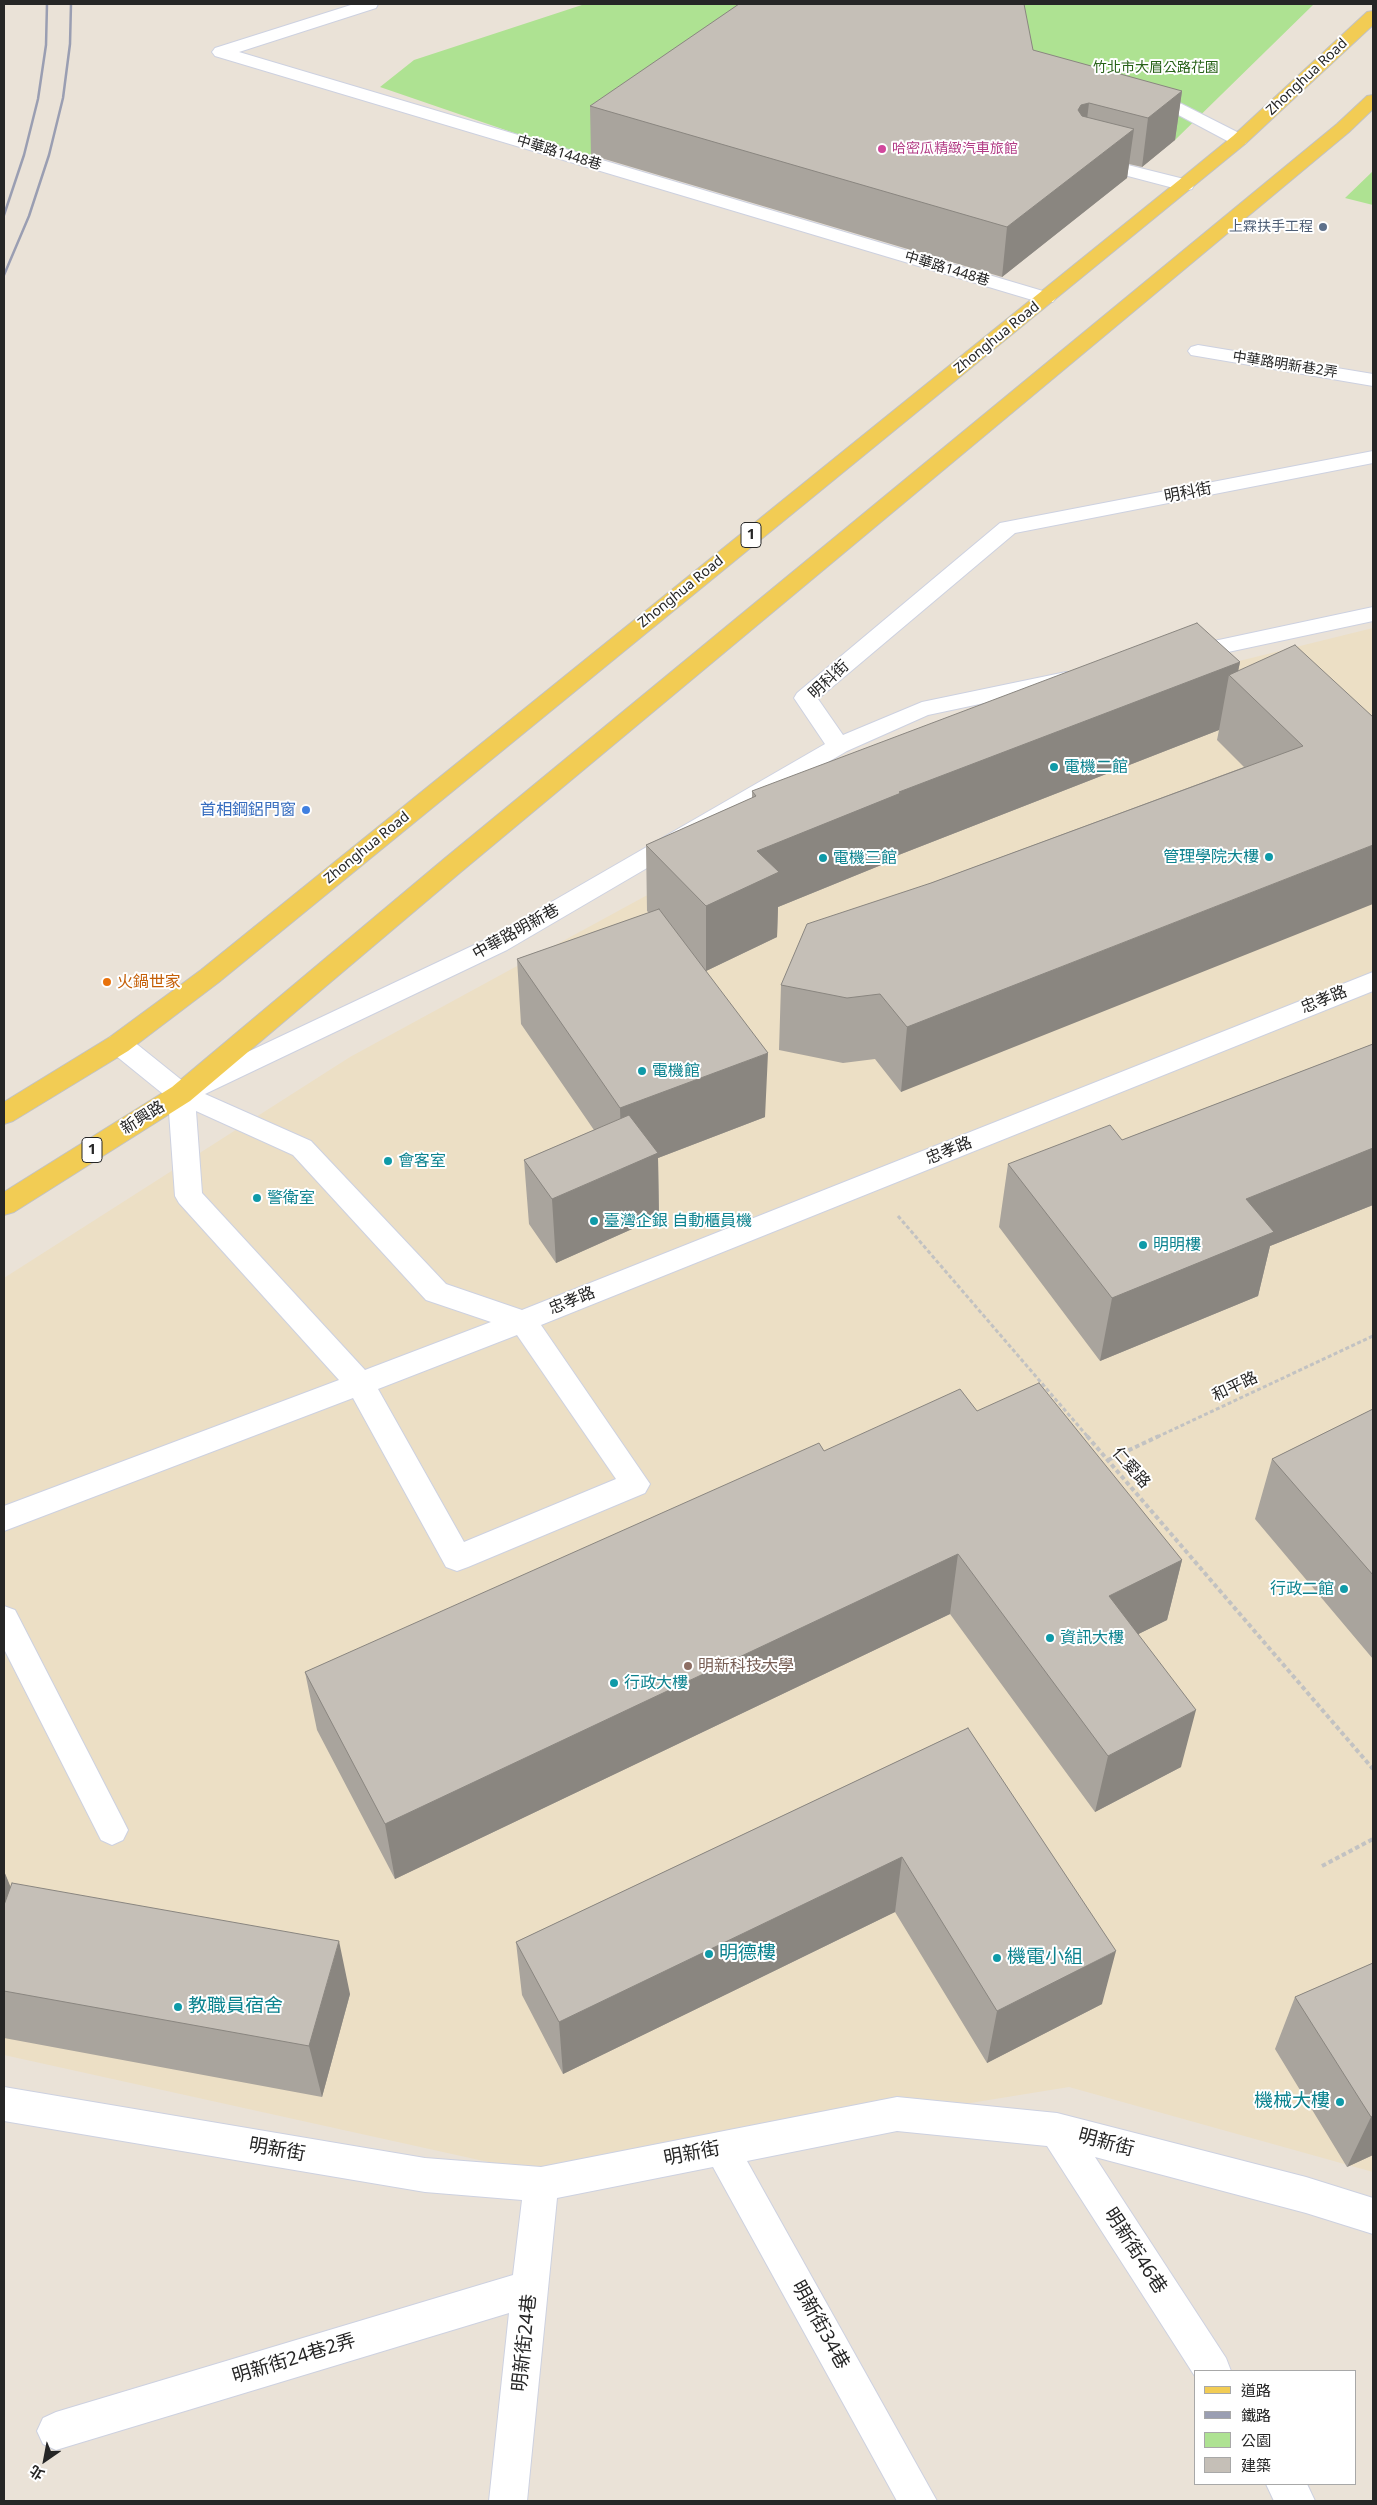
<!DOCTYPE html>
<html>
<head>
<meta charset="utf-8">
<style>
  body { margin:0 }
  #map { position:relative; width:1377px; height:2505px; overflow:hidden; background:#eae2d7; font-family:"Noto Sans","Noto Sans TC",sans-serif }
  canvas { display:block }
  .frame { position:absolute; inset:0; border:5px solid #262626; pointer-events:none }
  .legend { position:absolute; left:1194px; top:2370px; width:162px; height:115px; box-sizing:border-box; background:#fff; border:1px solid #a8a8a8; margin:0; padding:6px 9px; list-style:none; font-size:15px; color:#262626 }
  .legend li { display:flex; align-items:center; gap:10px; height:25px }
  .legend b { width:25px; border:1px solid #a8a8a8 }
  .north { position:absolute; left:20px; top:2435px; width:50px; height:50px; -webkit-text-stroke:4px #fff; paint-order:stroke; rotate:213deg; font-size:14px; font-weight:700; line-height:20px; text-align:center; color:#262626 }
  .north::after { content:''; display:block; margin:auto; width:18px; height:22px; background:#262626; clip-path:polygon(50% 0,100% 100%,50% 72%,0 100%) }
</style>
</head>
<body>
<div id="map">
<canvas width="1377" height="2505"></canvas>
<div class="frame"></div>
<ul class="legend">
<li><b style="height:6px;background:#f2cc54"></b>道路</li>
<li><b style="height:6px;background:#9a9eb2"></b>鐵路</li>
<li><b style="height:14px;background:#aee292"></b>公園</li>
<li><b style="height:14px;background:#c5bfb7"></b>建築</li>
</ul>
<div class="north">北</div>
</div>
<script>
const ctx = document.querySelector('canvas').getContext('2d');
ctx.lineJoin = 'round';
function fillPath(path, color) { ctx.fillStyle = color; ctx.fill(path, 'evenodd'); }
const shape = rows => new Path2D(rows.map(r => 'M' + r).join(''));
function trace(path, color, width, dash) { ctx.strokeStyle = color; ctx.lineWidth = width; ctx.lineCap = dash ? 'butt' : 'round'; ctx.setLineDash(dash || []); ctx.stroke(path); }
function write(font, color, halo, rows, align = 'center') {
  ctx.font = font + ' "Noto Sans","Noto Sans TC",sans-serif'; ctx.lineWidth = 4; ctx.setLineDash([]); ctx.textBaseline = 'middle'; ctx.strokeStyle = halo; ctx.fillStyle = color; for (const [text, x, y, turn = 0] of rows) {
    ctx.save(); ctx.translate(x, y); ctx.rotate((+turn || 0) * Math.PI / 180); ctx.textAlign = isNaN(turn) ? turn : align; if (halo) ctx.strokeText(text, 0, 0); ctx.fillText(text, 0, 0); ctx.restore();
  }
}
fillPath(shape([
  [1373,628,1373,2172,1069,2087,538,2173,4,2055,4,1278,350,1057,943,734]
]), '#ecdfc5');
fillPath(shape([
  [585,4,1314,4,1175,140,1029,98,767,31,587,158,380,87,414,60],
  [1373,171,1373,205,1345,198]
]), '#aee292');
const minor = shape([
  [354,4,378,4,376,8,239,52,1053,294,1056,298,1053,302,1039,302,215,56,212,52,215,48,354,4],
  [1162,94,1245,136,1248,140,1245,144,1233,144,1156,103,1153,99,1156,95,1162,94],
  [1092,156,1192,181,1194,185,1192,189,1185,191,1086,165,1083,161,1086,157,1092,156],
  [1198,345,1373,374,1373,386,1191,355,1188,351,1191,347,1198,345],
  [1373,451,1373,463,1015,533,818,699,843,735,922,702,1066,672,1074,674,1077,679,1074,684,928,715,847,751,507,950,205,1094,311,1141,446,1284,522,1310,1373,972,1373,991,541,1325,650,1484,645,1493,468,1567,457,1571,446,1567,353,1398,4,1531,4,1506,339,1380,179,1203,175,1196,168,1098,110,1051,106,1044,110,1037,119,1035,128,1037,184,1082,489,938,825,744,794,698,797,693,1000,523,1373,451],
  [196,1111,293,1155,426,1300,491,1322,365,1370,202,1193,196,1111],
  [517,1335,616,1479,464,1542,378,1389,517,1335],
  [1373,607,1373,621,1186,661,1178,659,1175,654,1178,649,1186,647,1373,607],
  [4,1606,15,1610,123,1820,128,1830,123,1840,112,1845,101,1840,4,1649,4,1606],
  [4,2087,425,2158,541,2167,897,2097,1057,2113,1306,2177,1373,2198,1373,2234,1306,2213,1095,2157,1226,2358,1231,2371,1196,2371,1196,2378,1047,2146,897,2131,747,2161,937,2501,897,2501,713,2167,557,2198,527,2501,489,2501,509,2313,56,2450,43,2444,37,2431,43,2418,56,2412,513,2275,522,2200,425,2192,4,2121,4,2087],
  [1266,2484,1307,2484,1315,2501,1274,2501,1266,2484]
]);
const major = shape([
  [1373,11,1373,25,1245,144,219,982,128,1051,13,1121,4,1124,4,1102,110,1037,201,970,1178,181,1233,136,1367,12,1373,11],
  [1373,95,1373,109,1349,132,462,871,190,1101,14,1212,4,1215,4,1192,172,1087,444,859,1337,124,1367,96,1373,95]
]);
trace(minor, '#cdd1e0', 2);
trace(major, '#c2c2c2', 2);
trace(shape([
  [898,1216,1088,1437],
  [1157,1437,1373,1336]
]), '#c2c2c2', 3, [4, 2.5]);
trace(shape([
  [1087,1436,1373,1769],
  [1108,1460,1159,1436],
  [1322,1866,1373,1839]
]), '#c2c2c2', 4, [4.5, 3]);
fillPath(minor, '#fff');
fillPath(major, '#f2cc54');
trace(shape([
  [4,215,24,155,38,99,46,45,47,4],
  [4,275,29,216,49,155,63,98,70,44,71,4]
]), '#9a9eb2', 2.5);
fillPath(shape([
  [1182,91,1175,140,1142,167,1129,164,1127,178,1002,277,591,155,590,106],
  [1240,662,1238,671,1373,717,901,1092,875,1059,843,1063,779,1050,781,985,931,883,1244,767,1217,740,1219,730,896,856,896,859,778,907,777,937,706,971,765,1117,658,1158,659,1217,556,1263,529,1224,524,1160,594,1130,521,1024,517,959,649,913,647,911,646,845,752,798,752,791],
  [1373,1044,1373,1205,1270,1246,1258,1296,1100,1361,999,1227,1008,1164,1122,1140],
  [1373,1409,1373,1659,1255,1519,1272,1459],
  [977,1411,1182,1560,1167,1620,1138,1634,1181,1767,1095,1812,950,1614,395,1879,317,1730,305,1672,824,1451],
  [968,1728,1102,2004,987,2063,895,1912,563,2074,522,1995,516,1942],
  [4,1871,10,1887,350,1994,322,2097,4,2038],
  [1373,1963,1373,2155,1347,2167,1275,2049,1295,1997]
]), '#a9a49d');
fillPath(shape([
  [1182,91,1175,140,1142,167,1148,118],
  [1089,103,1083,152,1078,110,1081,105],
  [1134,129,1127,178,1002,277,1007,227],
  [1240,662,1236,681,1229,675,1219,730,896,856,896,859,778,907,777,937,706,971,706,906,757,851,899,792],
  [1373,845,1373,904,901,1092,907,1027],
  [768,1053,765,1117,658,1158,659,1217,556,1263,552,1199,622,1169,620,1108],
  [1373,1148,1373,1205,1270,1246,1258,1296,1100,1361,1112,1298,1246,1199],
  [958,1554,950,1614,395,1879,385,1824],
  [1182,1560,1167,1620,1096,1655,1109,1596],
  [1196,1710,1181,1767,1095,1812,1108,1756],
  [902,1857,895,1912,563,2074,559,2022],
  [4,1871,26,1924,4,1934],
  [339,1941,350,1994,322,2097,309,2046],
  [1116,1951,1102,2004,987,2063,997,2011],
  [1373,2116,1373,2155,1347,2167,1371,2117]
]), '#8a8680');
const building = shape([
  [739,4,1024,4,1033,50,1182,91,1148,118,1089,103,1081,105,1078,110,1082,116,1134,129,1007,227,590,106,739,4],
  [1197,623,1240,662,899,792,901,793,757,851,779,872,706,906,646,845,756,796,752,791,1197,623],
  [1295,645,1373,717,1373,845,907,1027,880,994,847,998,781,985,807,924,931,883,1303,746,1229,675,1295,645],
  [659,909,768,1053,620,1108,517,959,659,909],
  [1373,1044,1373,1148,1246,1199,1274,1232,1112,1298,1008,1164,1110,1125,1122,1140,1373,1044],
  [629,1115,658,1153,552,1199,524,1160,629,1115],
  [1039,1383,1182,1560,1109,1596,1196,1710,1108,1756,958,1554,385,1824,305,1672,819,1443,824,1451,960,1389,977,1411,1039,1383],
  [1373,1409,1373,1575,1272,1459,1373,1409],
  [968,1728,1116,1951,997,2011,902,1857,559,2022,516,1942,968,1728],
  [12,1883,339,1941,309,2046,4,1991,4,1905,12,1883],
  [1373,1963,1373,2116,1371,2117,1295,1997,1373,1963]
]);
fillPath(building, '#c5bfb7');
trace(building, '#8a8680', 1);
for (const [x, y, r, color] of [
  [882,149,5,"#d1479c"],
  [1323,227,5,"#5c6f8a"],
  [1054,767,5,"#0f9aa8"],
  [306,810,5,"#3f7fe0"],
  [1269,857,5,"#0f9aa8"],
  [823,858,5,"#0f9aa8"],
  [107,982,5,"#e8710a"],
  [642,1071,5,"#0f9aa8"],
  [388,1161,5,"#0f9aa8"],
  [257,1198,5,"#0f9aa8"],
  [594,1221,5,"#0f9aa8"],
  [1143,1245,5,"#0f9aa8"],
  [1344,1589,5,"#0f9aa8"],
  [1050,1638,5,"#0f9aa8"],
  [688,1666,5,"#8d6e63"],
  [614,1683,5,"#0f9aa8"],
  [709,1954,5,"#0f9aa8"],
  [997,1958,5,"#0f9aa8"],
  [178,2007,5,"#0f9aa8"],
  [1340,2102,5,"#0f9aa8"]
]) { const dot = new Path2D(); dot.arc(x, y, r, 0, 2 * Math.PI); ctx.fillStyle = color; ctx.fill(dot); trace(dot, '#fff', 2); }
write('14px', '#286218', '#fff', [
  ["竹北市大眉公路花園",1156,68]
]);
write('14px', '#262626', '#fff', [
  ["Zhonghua Road",1307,77,-43],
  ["中華路1448巷",559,153,17],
  ["中華路1448巷",947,269,17],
  ["Zhonghua Road",997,338,-39],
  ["中華路明新巷2弄",1285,365,9],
  ["Zhonghua Road",681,592,-39],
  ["Zhonghua Road",367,848,-39]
]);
write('14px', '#b23c85', '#fff', [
  ["哈密瓜精緻汽車旅館",892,149]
], 'left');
write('14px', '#4e5e75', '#fff', [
  ["上霖扶手工程",1313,227]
], 'right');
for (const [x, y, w] of [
  [751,535,20],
  [92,1150,20]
]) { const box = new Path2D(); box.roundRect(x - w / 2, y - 12.5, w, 25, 4); ctx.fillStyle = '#fff'; ctx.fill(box); trace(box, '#262626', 1); }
write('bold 15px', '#262626', null, [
  ["1",751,535],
  ["1",92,1150]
]);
write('16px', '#262626', '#fff', [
  ["明科街",1188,493,-11],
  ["明科街",829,680,-43],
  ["中華路明新巷",516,932,-29],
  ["忠孝路",1324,1000,-22],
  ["新興路",143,1118,-32],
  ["忠孝路",949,1151,-22],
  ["忠孝路",572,1301,-22],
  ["和平路",1235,1387,-25],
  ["仁愛路",1131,1468,49]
]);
write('16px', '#0d838f', '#fff', [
  ["電機二館",1064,767],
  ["管理學院大樓",1259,857,"right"],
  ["電機三館",833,858],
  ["電機館",652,1071],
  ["會客室",398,1161],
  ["警衛室",267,1198],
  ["臺灣企銀 自動櫃員機",604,1221],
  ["明明樓",1153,1245],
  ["行政二館",1334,1589,"right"],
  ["資訊大樓",1060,1638],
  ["行政大樓",624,1683]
], 'left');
write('16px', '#366cbe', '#fff', [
  ["首相鋼鋁門窗",296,810]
], 'right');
write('16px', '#c56008', '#fff', [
  ["火鍋世家",117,982]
], 'left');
write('16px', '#785e54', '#fff', [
  ["明新科技大學",698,1666]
], 'left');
write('19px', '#0d838f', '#fff', [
  ["明德樓",719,1954],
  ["機電小組",1007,1958],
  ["教職員宿舍",188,2007],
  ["機械大樓",1330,2102,"right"]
], 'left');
write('19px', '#262626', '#fff', [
  ["明新街",1106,2143,15],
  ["明新街",277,2150,10],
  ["明新街",692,2154,-11],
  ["明新街46巷",1135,2251,57],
  ["明新街34巷",820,2325,61],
  ["明新街24巷",525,2343,-84],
  ["明新街24巷2弄",294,2359,-17]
]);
</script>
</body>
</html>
